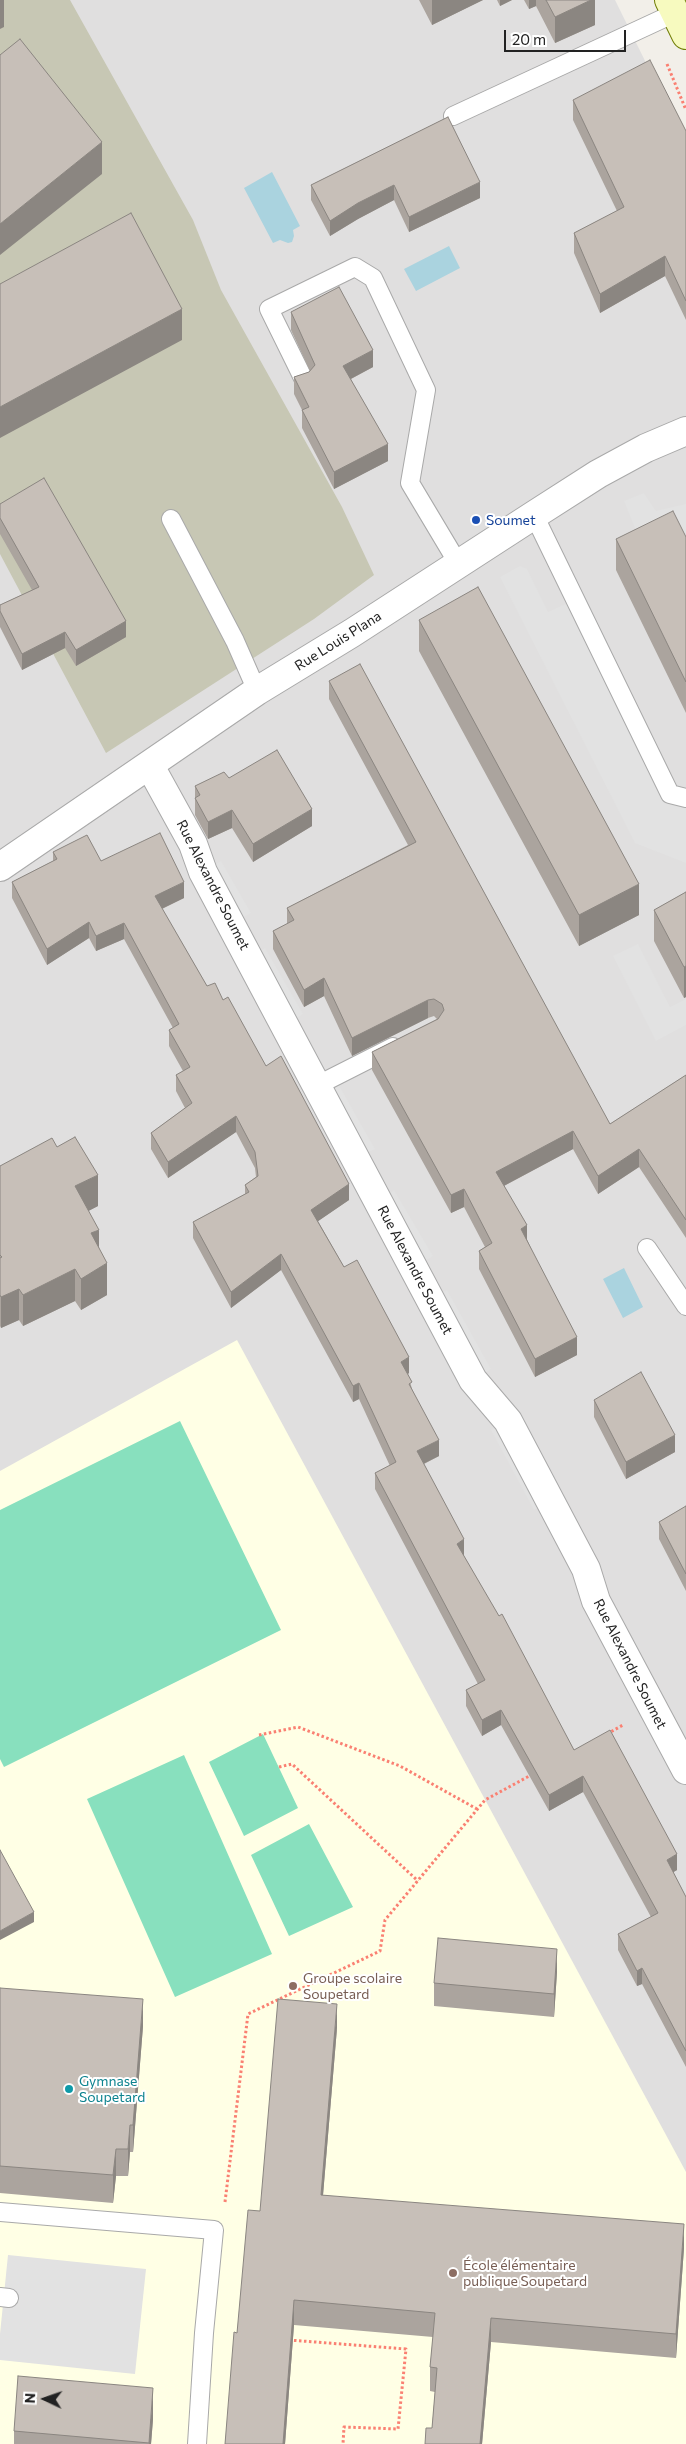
<!DOCTYPE html>
<html>
<head>
<meta charset="utf-8">
<style>
  body { margin:0 }
  #map { position:relative; width:686px; height:2444px; overflow:hidden; background:#f2efe9; font-family:Commissioner,sans-serif }
  canvas { display:block }
  .north { position:absolute; left:20px; top:2374px; width:50px; height:50px; -webkit-text-stroke:4px #fff; paint-order:stroke; rotate:273deg; font-size:14px; font-weight:700; line-height:20px; text-align:center; color:#222 }
  .north::after { content:''; display:block; margin:auto; width:18px; height:22px; background:#222; clip-path:polygon(50% 0,100% 100%,50% 72%,0 100%) }
  .scale { position:absolute; left:504px; top:30px; width:122px; height:22px; box-sizing:border-box; border:2px solid #222; border-top:0; padding-left:6px; font-size:15px; line-height:18px; white-space:nowrap; color:#222; -webkit-text-stroke:4px #fff; paint-order:stroke }
</style>
</head>
<body>
<div id="map">
<canvas width="686" height="2444"></canvas>
<div class="north">N</div>
<div class="scale">20 m</div>
</div>
<script>
const ctx = document.querySelector('canvas').getContext('2d');
ctx.lineJoin = 'round';
function fillPath(path, color) { ctx.fillStyle = color; ctx.fill(path, 'evenodd'); }
const shape = rows => new Path2D(rows.map(r => 'M' + r).join(''));
function trace(path, color, width, dash) { ctx.strokeStyle = color; ctx.lineWidth = width; ctx.lineCap = dash ? 'butt' : 'round'; ctx.setLineDash(dash || []); ctx.stroke(path); }
function write(font, color, halo, rows, align = 'center') {
  ctx.font = font + ' Commissioner,sans-serif'; ctx.lineWidth = 4; ctx.setLineDash([]); ctx.textBaseline = 'middle'; ctx.strokeStyle = halo; ctx.fillStyle = color; for (const [text, x, y, turn = 0] of rows) {
    ctx.save(); ctx.translate(x, y); ctx.rotate((+turn || 0) * Math.PI / 180); ctx.textAlign = isNaN(turn) ? turn : align; if (halo) ctx.strokeText(text, 0, 0); ctx.fillText(text, 0, 0); ctx.restore();
  }
}
fillPath(shape([
  [0,0,615,0,686,144,686,2444,0,2444]
]), '#e0dfdf');
fillPath(shape([
  [237,1340,686,2172,686,2444,0,2444,0,1471]
]), '#ffffe5');
fillPath(shape([
  [0,0,70,0,193,220,221,290,342,507,374,575,314,619,106,753,0,554]
]), '#c7c7b4');
fillPath(shape([
  [180,1421,281,1630,4,1767,0,1759,0,1510],
  [263,1734,298,1808,244,1836,209,1762],
  [184,1755,272,1954,175,1997,87,1799],
  [309,1824,353,1907,289,1936,251,1855]
]), '#88e0be');
fillPath(shape([
  [644,493,656,511,686,504,686,533,640,541,624,501],
  [520,566,527,569,548,612,568,603,686,806,686,863,635,843,500,577],
  [221,861,251,913,239,919,210,868],
  [638,944,670,1007,686,999,686,1025,656,1041,613,956],
  [265,948,303,1014,292,1021,254,954],
  [337,1082,375,1149,364,1154,326,1088],
  [394,1190,433,1256,421,1263,384,1197],
  [447,1290,491,1369,482,1375,437,1296],
  [503,1424,545,1504,534,1510,491,1430],
  [8,2255,146,2269,135,2374,0,2360,0,2334]
]), '#e2e2e2');
fillPath(shape([
  [272,172,300,226,293,230,294,236,292,242,288,243,280,240,273,243,244,188],
  [449,246,460,268,416,291,404,269],
  [624,1268,643,1307,623,1318,603,1279]
]), '#aad3df');
const service = shape([
  [453,116,675,13],
  [304,380,269,309,355,267,373,278,426,390,410,483,459,565],
  [534,515,670,794,686,798],
  [171,519,235,641,257,691],
  [318,1085,393,1047],
  [647,1248,686,1306],
  [0,2212,214,2230,204,2333,197,2444],
  [0,2297,9,2298]
]);
const minor = shape([
  [150,766,193,844,203,872,473,1380,508,1421,586,1569,596,1601,686,1770]
]);
const tertiary = shape([
  [0,867,257,691,352,633,534,515,598,474,646,448,686,431]
]);
const secondary = shape([
  [669,0,686,35]
]);
trace(service, '#a9a9a9', 20);
trace(minor, '#a9a9a9', 30);
trace(tertiary, '#a9a9a9', 30);
trace(secondary, '#707d05', 30);
trace(shape([
  [667,64,686,110],
  [607,1734,623,1725],
  [259,1735,298,1727,400,1766,477,1809],
  [279,1767,292,1764,418,1881],
  [225,2202,248,2014,380,1951,385,1920,485,1800,533,1774],
  [289,2340,406,2349,398,2429,344,2427,343,2444]
]), '#fa8072', 3, [2.5, 2.5]);
trace(service, '#fff', 18);
trace(minor, '#fff', 28);
trace(tertiary, '#fff', 28);
trace(secondary, '#f7fabf', 28);
fillPath(shape([
  [419,0,483,0,432,25],
  [497,0,512,0,500,6],
  [524,0,595,0,595,25,555,43,536,6,529,9],
  [573,100,686,131,686,320,665,276,600,313,574,253,574,233,617,211,573,120],
  [448,117,480,198,409,232,394,200,358,219,330,236,311,200,311,185],
  [291,312,373,367,351,379,388,461,334,489,302,428,302,410,294,394,294,377,309,372,310,371,291,330],
  [0,504,126,637,76,666,65,648,22,670,0,627,0,605,32,590,0,534],
  [686,537,686,713,616,570,616,539],
  [419,620,639,915,579,946,419,651],
  [329,681,610,1124,686,1075,686,1238,639,1167,598,1194,573,1149,504,1186,577,1355,535,1377,479,1269,479,1251,485,1247,464,1207,451,1213,372,1070,372,1052,437,1019,434,1016,428,1018,352,1056,324,996,304,1007,273,949,273,931,287,924,287,908,408,845,329,699],
  [229,778,312,826,253,862,232,828,208,839,195,815,195,786],
  [53,852,101,861,184,898,162,909,207,986,223,1000,349,1200,318,1221,344,1267,409,1373,408,1374,412,1389,439,1456,424,1464,464,1556,574,1750,677,1870,673,1872,686,1897,686,2067,642,1984,637,1986,618,1950,618,1934,651,1917,583,1792,549,1811,501,1725,482,1736,466,1706,466,1690,478,1684,375,1489,375,1473,390,1466,359,1399,353,1402,281,1270,231,1308,193,1238,193,1222,245,1194,245,1185,256,1177,255,1168,236,1132,168,1178,151,1149,151,1133,185,1108,176,1091,176,1075,183,1071,169,1046,169,1030,173,1028,124,939,96,951,89,938,47,965,12,898,12,882,53,861],
  [686,892,686,997,684,998,654,941,654,910],
  [57,1147,98,1206,88,1211,99,1247,107,1295,81,1310,75,1301,23,1326,19,1320,1,1328,0,1326,0,1166],
  [594,1400,675,1452,626,1479,594,1417],
  [686,1506,686,1591,659,1539,659,1522],
  [557,1972,554,2017,434,2006,434,1983],
  [0,1988,143,2026,133,2152,130,2152,128,2176,116,2176,113,2203,0,2193],
  [337,2028,323,2195,684,2248,676,2358,491,2342,482,2444,425,2444,432,2428,435,2392,430,2391,430,2367,433,2337,294,2325,285,2444,225,2444,237,2333,260,2211],
  [153,2419,151,2444,14,2444,14,2431]
]), '#aba49e');
fillPath(shape([
  [0,0,4,0,4,27,0,29],
  [432,0,483,0,432,25],
  [500,0,512,0,500,6],
  [529,0,536,0,536,6,529,9],
  [591,0,595,0,595,25,555,43,555,17],
  [102,142,102,174,0,255,0,224],
  [480,182,480,198,409,232,409,217],
  [394,185,394,200,358,219,330,236,330,221,358,203],
  [665,256,665,276,600,313,600,294],
  [182,309,182,340,0,438,0,407],
  [373,350,373,367,343,383,343,366],
  [388,444,388,461,334,489,334,472],
  [126,621,126,637,76,666,76,650],
  [65,632,65,648,22,670,22,654],
  [312,809,312,826,253,862,253,844],
  [232,810,232,828,208,839,208,822],
  [184,882,184,898,155,912,155,896],
  [639,884,639,915,579,946,579,915],
  [89,922,89,938,47,965,47,949],
  [124,923,124,939,96,951,96,936],
  [686,966,686,997,684,998,684,967],
  [324,978,324,996,304,1007,304,990],
  [428,1000,428,1018,352,1056,352,1038],
  [236,1116,236,1132,168,1178,168,1162],
  [573,1131,573,1149,496,1190,496,1172],
  [639,1149,639,1167,598,1194,598,1176],
  [98,1175,98,1206,75,1218,75,1186],
  [349,1184,349,1200,311,1226,311,1210],
  [464,1189,464,1207,451,1213,451,1195],
  [527,1225,527,1243,521,1229],
  [99,1230,99,1261,91,1233],
  [281,1254,281,1270,231,1308,231,1292],
  [107,1263,107,1295,81,1310,81,1279],
  [75,1269,75,1301,23,1326,23,1295],
  [19,1289,19,1320,1,1328,1,1297],
  [577,1337,577,1355,535,1377,535,1359],
  [409,1357,409,1373,401,1378,401,1362],
  [359,1383,359,1399,353,1402,353,1386],
  [675,1435,675,1452,626,1479,626,1462],
  [439,1440,439,1456,417,1467,417,1451],
  [464,1539,464,1555,457,1560,457,1544],
  [501,1710,501,1725,482,1736,482,1720],
  [583,1776,583,1792,549,1811,549,1795],
  [677,1854,677,1870,667,1876,667,1860],
  [34,1912,34,1922,0,1940,0,1931],
  [557,1949,557,1972,554,2017,554,1994],
  [642,1968,642,1984,637,1986,637,1971],
  [143,1999,143,2026,133,2152,133,2125],
  [337,2004,337,2028,321,2219,321,2195],
  [130,2125,130,2152,128,2176,128,2149],
  [116,2149,116,2176,113,2203,113,2175],
  [684,2224,684,2248,676,2358,676,2334],
  [294,2300,294,2325,285,2444,283,2444],
  [491,2318,491,2342,482,2444,480,2444],
  [153,2388,153,2419,151,2444,149,2444]
]), '#8b8681');
const building = shape([
  [546,0,591,0,555,17,546,0],
  [20,39,102,142,0,224,0,55,20,39],
  [650,60,686,131,686,301,665,256,600,294,574,233,624,207,573,100,650,60],
  [448,117,480,182,409,217,394,185,358,203,330,221,311,185,448,117],
  [131,213,182,309,0,407,0,284,131,213],
  [339,287,373,350,343,366,388,444,334,472,302,410,309,407,294,377,309,372,315,365,291,312,339,287],
  [44,478,126,621,76,650,65,632,22,654,0,611,0,605,39,587,0,518,0,504,44,478],
  [673,511,686,537,686,682,616,539,673,511],
  [478,587,639,884,579,915,419,620,478,587],
  [360,664,610,1124,686,1075,686,1220,639,1149,598,1176,573,1131,496,1172,527,1225,521,1229,577,1337,535,1359,479,1251,492,1243,464,1189,451,1195,372,1052,438,1019,444,1010,442,1004,434,999,428,1000,352,1038,324,978,304,990,273,931,294,920,287,908,416,842,329,681,360,664],
  [277,750,312,809,253,844,232,810,208,822,195,798,200,795,195,786,224,772,229,778,277,750],
  [160,833,184,882,155,896,207,986,215,983,223,1000,228,997,266,1066,281,1056,349,1184,311,1210,344,1267,357,1260,409,1357,401,1362,412,1382,409,1384,439,1440,417,1451,464,1539,457,1544,499,1616,502,1614,574,1750,610,1730,677,1854,667,1860,686,1897,686,2051,642,1968,637,1971,618,1934,658,1913,583,1776,549,1795,501,1710,482,1720,466,1690,485,1680,375,1473,396,1462,359,1383,353,1386,281,1254,231,1292,193,1222,249,1192,245,1185,258,1176,255,1152,236,1116,168,1162,151,1133,192,1103,176,1075,190,1067,169,1030,179,1024,124,923,96,936,89,922,47,949,12,882,57,859,53,852,87,835,101,861,160,833],
  [686,892,686,966,684,967,654,910,686,892],
  [75,1137,98,1175,75,1186,99,1230,91,1233,107,1263,81,1279,75,1269,23,1295,19,1289,1,1297,0,1295,0,1258,2,1257,0,1255,0,1166,52,1138,57,1147,75,1137],
  [641,1372,675,1435,626,1462,594,1400,641,1372],
  [686,1506,686,1574,659,1522,686,1506],
  [0,1850,34,1912,0,1931,0,1850],
  [438,1938,557,1949,554,1994,434,1983,438,1938],
  [0,1988,143,1999,133,2125,130,2125,128,2149,116,2149,113,2175,0,2166,0,1988],
  [278,1999,337,2004,321,2195,684,2224,676,2334,491,2318,480,2444,425,2444,426,2428,432,2428,437,2368,430,2367,435,2313,294,2300,283,2444,225,2444,234,2332,237,2333,248,2210,260,2211,278,1999],
  [18,2376,153,2388,149,2443,14,2431,18,2376]
]);
fillPath(building, '#c7bfb8');
trace(building, '#8b8681', 1);
for (const [x, y, r, color] of [
  [476,520,5,"#1a4fb4"],
  [293,1986,5,"#8d6e63"],
  [69,2089,5,"#0f9aa8"],
  [453,2273,5,"#8d6e63"]
]) { const dot = new Path2D(); dot.arc(x, y, r, 0, 2 * Math.PI); ctx.fillStyle = color; ctx.fill(dot); trace(dot, '#fff', 2); }
write('14px', '#164399', '#fff', [
  ["Soumet",486,520]
], 'left');
write('14px', '#222', '#fff', [
  ["Rue Louis Plana",338,641,-32],
  ["Rue Alexandre Soumet",213,885,63],
  ["Rue Alexandre Soumet",415,1270,62],
  ["Rue Alexandre Soumet",630,1664,63]
]);
write('14px', '#785e54', '#fff', [
  ["Groupe scolaire",303,1978],
  ["Soupetard",303,1994],
  ["École élémentaire",463,2265],
  ["publique Soupetard",463,2281]
], 'left');
write('14px', '#0d838f', '#fff', [
  ["Gymnase",79,2081],
  ["Soupetard",79,2097]
], 'left');
</script>
</body>
</html>
